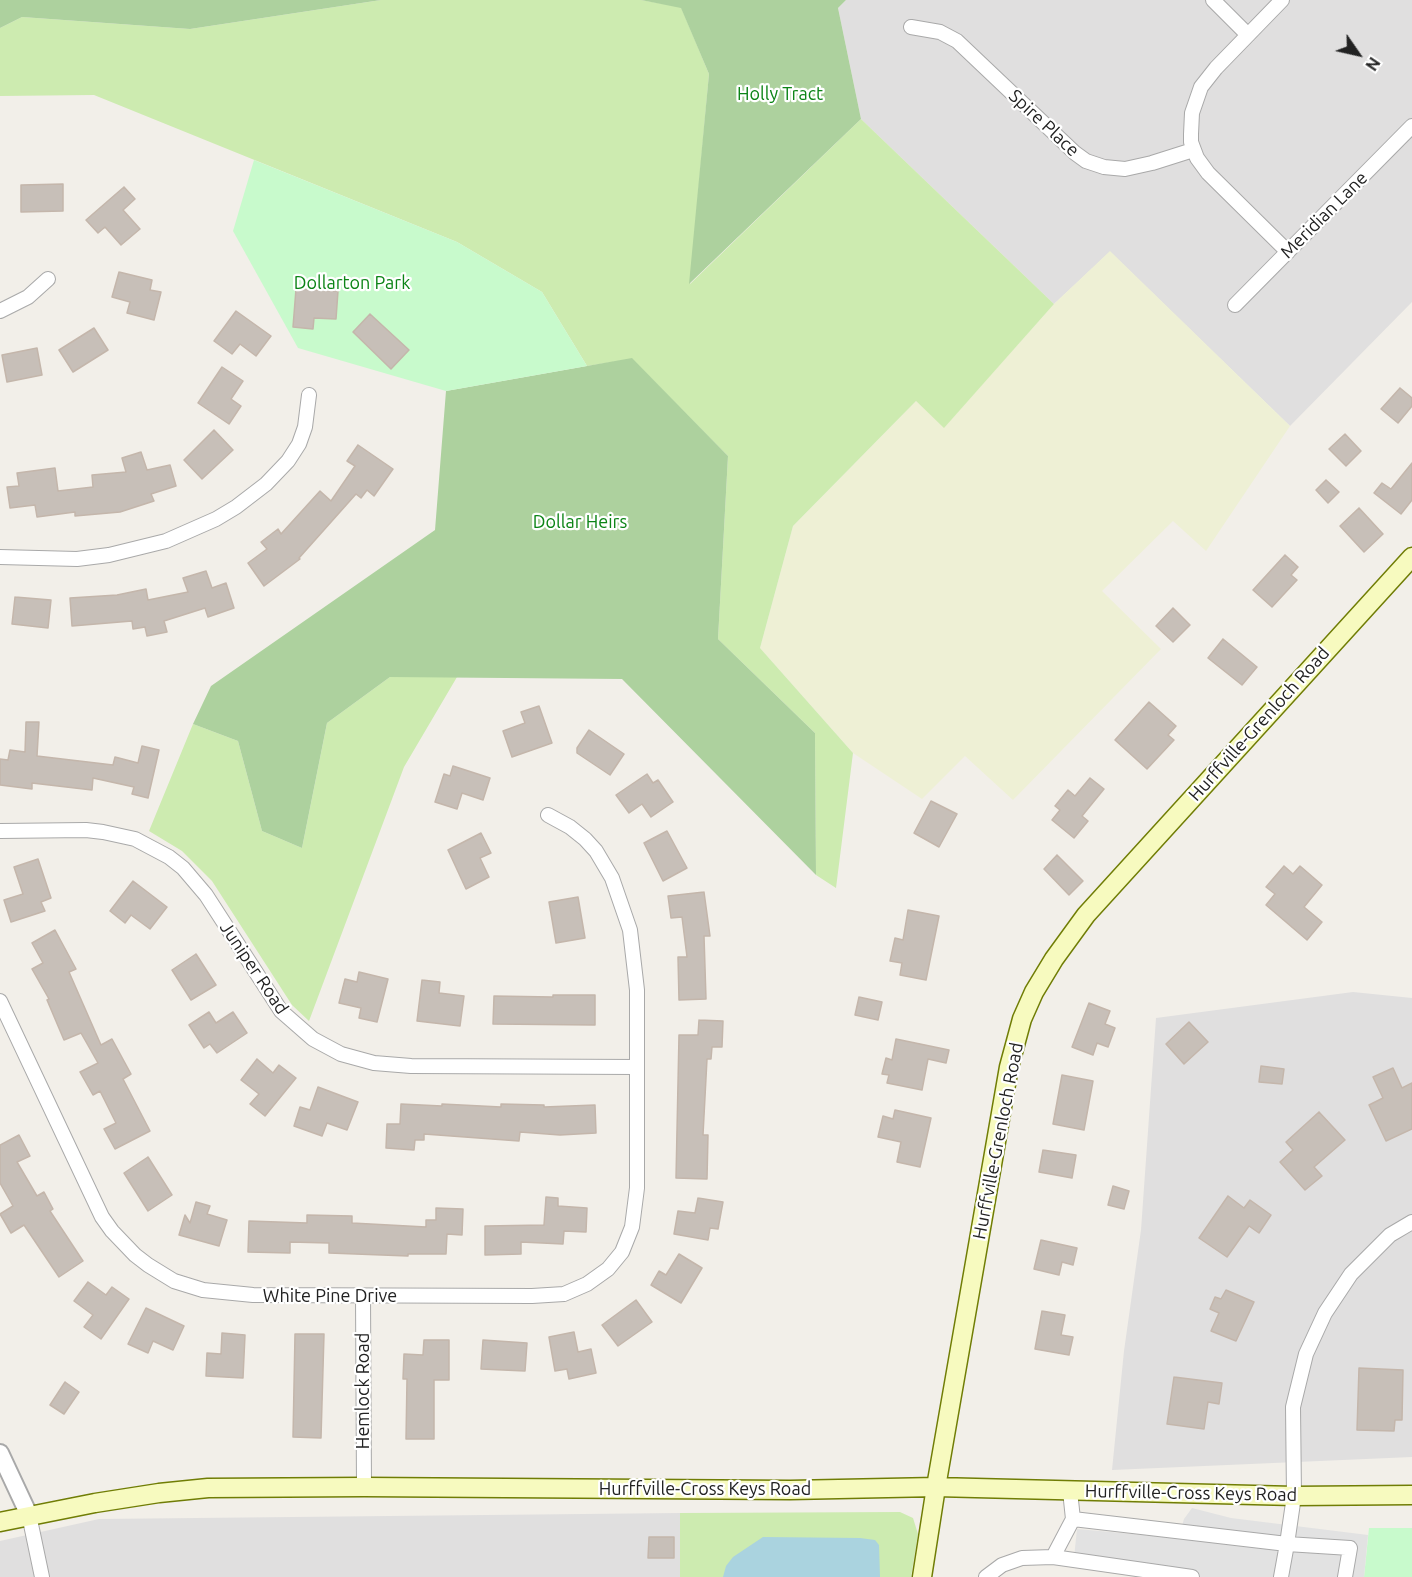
<!DOCTYPE html>
<html>
<head>
<meta charset="utf-8">
<style>
  body { margin:0 }
  #map { position:relative; width:1412px; height:1577px; overflow:hidden; background:#f2efe9; font-family:Ubuntu,sans-serif }
  canvas { display:block }
  .north { position:absolute; left:1328px; top:24px; width:60px; height:60px; -webkit-text-stroke:4px #fff; paint-order:stroke; rotate:124deg; font-size:16px; font-weight:700; line-height:24px; text-align:center; color:#222 }
  .north::after { content:''; display:block; margin:auto; width:21px; height:27px; background:#222; clip-path:polygon(50% 0,100% 100%,50% 72%,0 100%) }
</style>
</head>
<body>
<div id="map">
<canvas width="1412" height="1577"></canvas>
<div class="north">N</div>
</div>
<script>
const ctx = document.querySelector('canvas').getContext('2d');
ctx.lineJoin = 'round';
function fillPath(path, color) { ctx.fillStyle = color; ctx.fill(path, 'evenodd'); }
const shape = rows => new Path2D(rows.map(r => 'M' + r).join(''));
function trace(path, color, width, dash) { ctx.strokeStyle = color; ctx.lineWidth = width; ctx.lineCap = dash ? 'butt' : 'round'; ctx.setLineDash(dash || []); ctx.stroke(path); }
function write(font, color, halo, rows, align = 'center') {
  ctx.font = font + ' Ubuntu,sans-serif'; ctx.lineWidth = 4.5; ctx.setLineDash([]); ctx.textBaseline = 'middle'; ctx.strokeStyle = halo; ctx.fillStyle = color; for (const [text, x, y, turn = 0] of rows) {
    ctx.save(); ctx.translate(x, y); ctx.rotate((+turn || 0) * Math.PI / 180); ctx.textAlign = isNaN(turn) ? turn : align; if (halo) ctx.strokeText(text, 0, 0); ctx.fillText(text, 0, 0); ctx.restore();
  }
}
fillPath(shape([
  [846,0,1412,0,1412,302,1290,426,1110,252,1054,304,861,119,838,8],
  [1353,992,1412,998,1412,1457,1112,1470,1124,1351,1141,1230,1156,1018],
  [680,1513,680,1577,0,1577,0,1541,99,1519]
]), '#e0dfdf');
fillPath(shape([
  [1110,251,1290,426,1206,551,1173,521,1102,591,1161,649,1013,800,965,756,922,799,853,753,760,648,793,526,916,401,944,427,1054,304]
]), '#eef0d5');
fillPath(shape([
  [381,0,641,0,681,7,709,74,690,284,861,119,1054,304,944,428,916,401,793,526,760,648,853,753,836,888,816,875,815,733,718,639,728,456,632,359,587,366,542,292,457,242,94,95,0,96,0,28,22,17,190,29],
  [390,677,457,677,404,767,309,1021,292,1005,212,881,182,851,149,831,193,724,238,741,262,831,302,848,327,723],
  [900,1512,913,1518,918,1534,911,1577,680,1577,680,1513]
]), '#cdebb0');
fillPath(shape([
  [0,0,381,0,190,29,22,17,0,28],
  [641,0,846,0,838,8,861,119,689,284,709,74,681,8],
  [632,358,728,456,718,639,815,733,816,875,622,679,390,677,327,723,302,848,262,831,238,741,193,724,211,686,435,530,446,391]
]), '#add19e');
fillPath(shape([
  [254,160,457,242,542,292,587,366,446,391,298,348,233,231],
  [1369,1528,1412,1528,1412,1577,1364,1577]
]), '#c8facc');
fillPath(shape([
  [1192,1508,1231,1518,1368,1535,1364,1577,1189,1577,1073,1567,1077,1529,1178,1538,1184,1519]
]), '#e2e2e2');
fillPath(shape([
  [763,1537,860,1538,875,1540,879,1545,880,1577,723,1577,726,1566,733,1557]
]), '#aad3df');
const building = shape([
  [63,184,63,211,21,212,21,185,63,184],
  [124,187,135,199,123,210,140,229,121,245,105,227,98,233,86,220,124,187],
  [119,272,152,280,150,290,161,292,154,320,127,313,130,302,112,297,119,272],
  [296,289,338,291,336,319,314,318,313,329,293,327,296,289],
  [236,311,271,336,256,356,240,344,232,354,214,341,236,311],
  [370,314,409,350,391,369,353,332,370,314],
  [94,328,108,350,73,372,59,350,94,328],
  [37,348,42,375,7,382,2,355,37,348],
  [222,367,243,381,231,399,241,406,229,424,198,403,222,367],
  [1400,388,1412,398,1412,406,1398,423,1381,409,1400,388],
  [214,430,233,450,202,479,184,460,214,430],
  [1345,434,1361,451,1346,466,1329,449,1345,434],
  [358,445,393,469,374,496,367,490,361,498,356,494,299,558,300,559,264,586,248,563,267,549,261,542,278,529,281,534,320,491,331,501,355,466,347,461,358,445],
  [141,452,147,470,170,465,176,486,151,494,154,501,120,512,75,516,75,512,37,517,35,505,10,508,7,487,19,486,17,473,55,468,58,491,93,487,92,475,126,472,122,458,141,452],
  [1412,463,1412,500,1401,514,1374,493,1382,483,1391,489,1412,463],
  [1326,480,1339,492,1328,503,1316,490,1326,480],
  [1359,508,1383,534,1364,552,1340,526,1359,508],
  [1285,555,1298,567,1291,575,1297,580,1272,607,1253,590,1285,555],
  [206,571,212,588,226,583,234,608,208,617,205,608,164,621,167,632,147,636,145,627,133,629,132,621,72,626,70,598,117,595,146,589,148,600,188,592,183,578,206,571],
  [15,597,51,600,48,628,12,624,15,597],
  [1173,608,1190,625,1173,642,1156,626,1173,608],
  [1223,639,1257,667,1242,685,1208,658,1223,639],
  [1149,702,1176,726,1168,735,1174,740,1147,769,1115,740,1149,702],
  [539,706,552,743,512,757,503,731,525,723,521,712,539,706],
  [26,722,39,722,37,756,113,765,115,757,138,763,142,746,159,750,148,798,132,794,134,787,93,778,92,790,32,783,32,789,0,785,0,759,8,760,10,750,25,752,26,722],
  [589,730,624,754,610,775,577,753,577,748,589,730],
  [453,766,490,778,483,800,462,793,457,809,435,802,444,774,450,776,453,766],
  [647,774,653,783,658,780,673,802,651,817,642,804,629,813,616,795,647,774],
  [1090,778,1104,789,1082,816,1088,821,1074,838,1052,820,1060,810,1055,806,1068,790,1075,796,1090,778],
  [931,801,957,814,939,847,914,833,931,801],
  [667,831,687,868,663,881,644,843,667,831],
  [481,833,491,853,480,858,489,877,466,889,448,850,481,833],
  [1057,855,1083,881,1069,895,1044,869,1057,855],
  [38,859,51,898,41,902,45,911,11,922,4,900,23,894,14,867,38,859],
  [1284,866,1293,874,1300,866,1322,885,1304,907,1322,922,1307,940,1266,905,1275,894,1266,887,1284,866],
  [133,881,167,907,150,929,131,915,125,923,110,911,133,881],
  [704,892,710,936,704,936,706,999,679,1000,678,957,687,957,682,917,671,918,668,896,704,892],
  [578,897,585,938,556,943,549,902,578,897],
  [908,910,939,916,926,980,900,975,902,963,890,961,895,938,903,940,908,910],
  [55,930,76,969,69,972,101,1045,112,1039,131,1074,123,1079,150,1131,115,1149,104,1129,116,1123,100,1091,93,1095,80,1072,98,1063,81,1033,64,1040,47,1000,49,999,32,969,43,963,32,943,55,930],
  [196,954,216,985,191,1000,172,970,196,954],
  [359,972,388,979,377,1022,359,1018,361,1008,339,1003,345,979,357,982,359,972],
  [422,980,440,982,439,993,464,996,460,1026,417,1021,422,980],
  [553,995,595,995,595,1025,493,1024,494,996,553,997,553,995],
  [859,997,882,1002,878,1020,855,1015,859,997],
  [1089,1003,1110,1011,1105,1024,1115,1028,1108,1047,1097,1043,1093,1055,1072,1047,1089,1003],
  [209,1012,216,1023,233,1012,247,1033,217,1053,210,1044,204,1048,189,1025,209,1012],
  [699,1020,723,1021,722,1047,712,1047,711,1059,707,1059,703,1135,708,1135,707,1179,676,1178,679,1035,698,1035,699,1020],
  [1189,1022,1208,1042,1184,1064,1166,1044,1189,1022],
  [896,1039,949,1050,946,1063,928,1059,922,1090,887,1083,889,1075,882,1074,886,1058,892,1060,896,1039],
  [257,1059,273,1073,279,1065,296,1078,265,1116,250,1104,259,1094,241,1080,257,1059],
  [1261,1066,1284,1069,1282,1084,1259,1082,1261,1066],
  [1393,1068,1402,1088,1412,1083,1412,1129,1386,1141,1369,1105,1383,1098,1373,1077,1393,1068],
  [1062,1075,1093,1081,1084,1130,1053,1124,1062,1075],
  [318,1087,358,1102,347,1130,327,1123,322,1136,294,1126,300,1107,310,1110,318,1087],
  [401,1104,442,1106,442,1104,501,1107,501,1104,544,1105,544,1107,595,1105,596,1133,560,1135,520,1132,519,1141,424,1134,424,1140,415,1140,414,1150,386,1148,387,1124,400,1124,401,1104],
  [895,1110,931,1118,920,1167,897,1162,901,1142,878,1137,883,1116,893,1119,895,1110],
  [1319,1112,1345,1140,1314,1167,1322,1176,1305,1190,1280,1162,1293,1150,1286,1142,1319,1112],
  [19,1135,30,1156,17,1162,37,1196,44,1192,53,1209,50,1211,83,1261,59,1277,24,1225,11,1233,0,1214,13,1206,0,1183,0,1145,19,1135],
  [1043,1150,1076,1155,1072,1178,1039,1172,1043,1150],
  [148,1157,172,1195,148,1211,124,1173,148,1157],
  [1113,1186,1129,1191,1124,1209,1108,1205,1113,1186],
  [1228,1196,1244,1208,1250,1200,1271,1215,1259,1233,1249,1226,1227,1257,1199,1238,1228,1196],
  [546,1197,558,1198,558,1206,587,1208,586,1232,564,1231,563,1244,521,1242,521,1254,485,1255,485,1226,544,1225,546,1197],
  [698,1198,723,1202,718,1229,710,1228,708,1240,674,1234,678,1211,695,1213,698,1198],
  [196,1202,210,1206,207,1214,227,1220,219,1246,179,1235,185,1215,190,1223,196,1202],
  [436,1208,463,1209,462,1235,447,1234,446,1254,408,1254,408,1256,329,1253,329,1243,290,1242,290,1253,248,1252,249,1221,307,1223,307,1215,352,1216,352,1223,426,1227,426,1220,436,1220,436,1208],
  [1041,1240,1077,1248,1073,1265,1062,1262,1059,1275,1034,1269,1041,1240],
  [679,1254,702,1268,681,1303,651,1285,659,1271,666,1275,679,1254],
  [88,1282,106,1295,112,1287,129,1299,101,1339,84,1327,93,1315,74,1301,88,1282],
  [1226,1290,1254,1302,1236,1341,1211,1331,1219,1313,1210,1309,1215,1297,1221,1299,1226,1290],
  [636,1300,652,1322,618,1346,602,1325,636,1300],
  [146,1308,184,1326,173,1350,153,1341,148,1353,128,1344,146,1308],
  [1042,1311,1065,1315,1061,1335,1073,1337,1069,1355,1035,1349,1042,1311],
  [574,1332,578,1352,591,1349,596,1373,569,1379,567,1369,555,1371,549,1337,574,1332],
  [222,1333,245,1335,243,1378,206,1376,207,1353,221,1354,222,1333],
  [295,1334,324,1334,321,1438,293,1437,295,1334],
  [424,1340,449,1340,449,1380,434,1380,434,1439,406,1439,407,1379,403,1379,404,1354,423,1355,424,1340],
  [483,1340,527,1343,525,1371,481,1369,483,1340],
  [1359,1368,1403,1370,1402,1420,1395,1420,1394,1431,1357,1430,1359,1368],
  [1174,1377,1222,1383,1219,1404,1208,1402,1204,1429,1167,1424,1174,1377],
  [65,1382,79,1392,64,1414,50,1405,65,1382],
  [649,1537,674,1537,674,1558,648,1558,649,1537]
]);
fillPath(building, '#c7bfb8');
trace(building, '#c4b6ab', 1.5);
const minor = shape([
  [1213,0,1248,35],
  [1282,0,1216,68,1201,87,1192,113,1191,134,1191,142,1197,158,1208,173,1288,252],
  [911,27,940,32,957,41,1075,153,1086,161,1104,167,1125,169,1152,163,1193,150],
  [1235,305,1412,126],
  [0,311,28,297,48,279],
  [0,557,77,559,109,555,166,541,216,519,236,507,266,484,288,461,299,444,305,427,309,395],
  [0,831,86,830,103,832,135,839,169,857,183,868,206,895,281,1011,313,1039,341,1054,374,1063,411,1066,637,1067],
  [0,1001,102,1217,112,1231,135,1255,148,1265,174,1281,203,1290,253,1295,532,1296,564,1294,587,1284,608,1269,622,1252,632,1227,637,1188,637,990,630,930,612,878,596,851,585,839,570,827,548,815],
  [363,1296,364,1487],
  [1070,1491,1073,1519,1287,1544,1281,1577],
  [29,1515,42,1577],
  [1053,1557,1073,1519],
  [986,1577,1002,1565,1022,1558,1053,1557,1192,1577],
  [1345,1577,1350,1548,1287,1544,1294,1496,1293,1407,1306,1354,1325,1313,1351,1274,1390,1235,1412,1222]
]);
const tertiary = shape([
  [0,1453,29,1515]
]);
const secondary = shape([
  [0,1522,95,1503,159,1493,208,1488,364,1487,790,1490,936,1487,1294,1496,1412,1495],
  [922,1577,936,1487,1009,1067,1022,1019,1034,992,1054,959,1086,915,1412,557]
]);
trace(minor, '#a9a9a9', 16);
trace(tertiary, '#a9a9a9', 20);
trace(secondary, '#707d05', 21);
trace(minor, '#fff', 14);
trace(tertiary, '#fff', 16);
trace(secondary, '#f7fabf', 18);
write('18px', '#0c8416', '#fff', [
  ["Holly Tract",780,94],
  ["Dollarton Park",352,283],
  ["Dollar Heirs",580,522]
]);
write('18px', '#222', '#fff', [
  ["Spire Place",1044,123,43],
  ["Meridian Lane",1324,215,-45],
  ["Hurffville-Grenloch Road",1259,724,-48],
  ["Juniper Road",254,968,56],
  ["Hurffville-Grenloch Road",998,1141,-79],
  ["White Pine Drive",330,1296],
  ["Hemlock Road",363,1391,-90],
  ["Hurffville-Cross Keys Road",705,1489],
  ["Hurffville-Cross Keys Road",1191,1493,1]
]);
</script>
</body>
</html>
